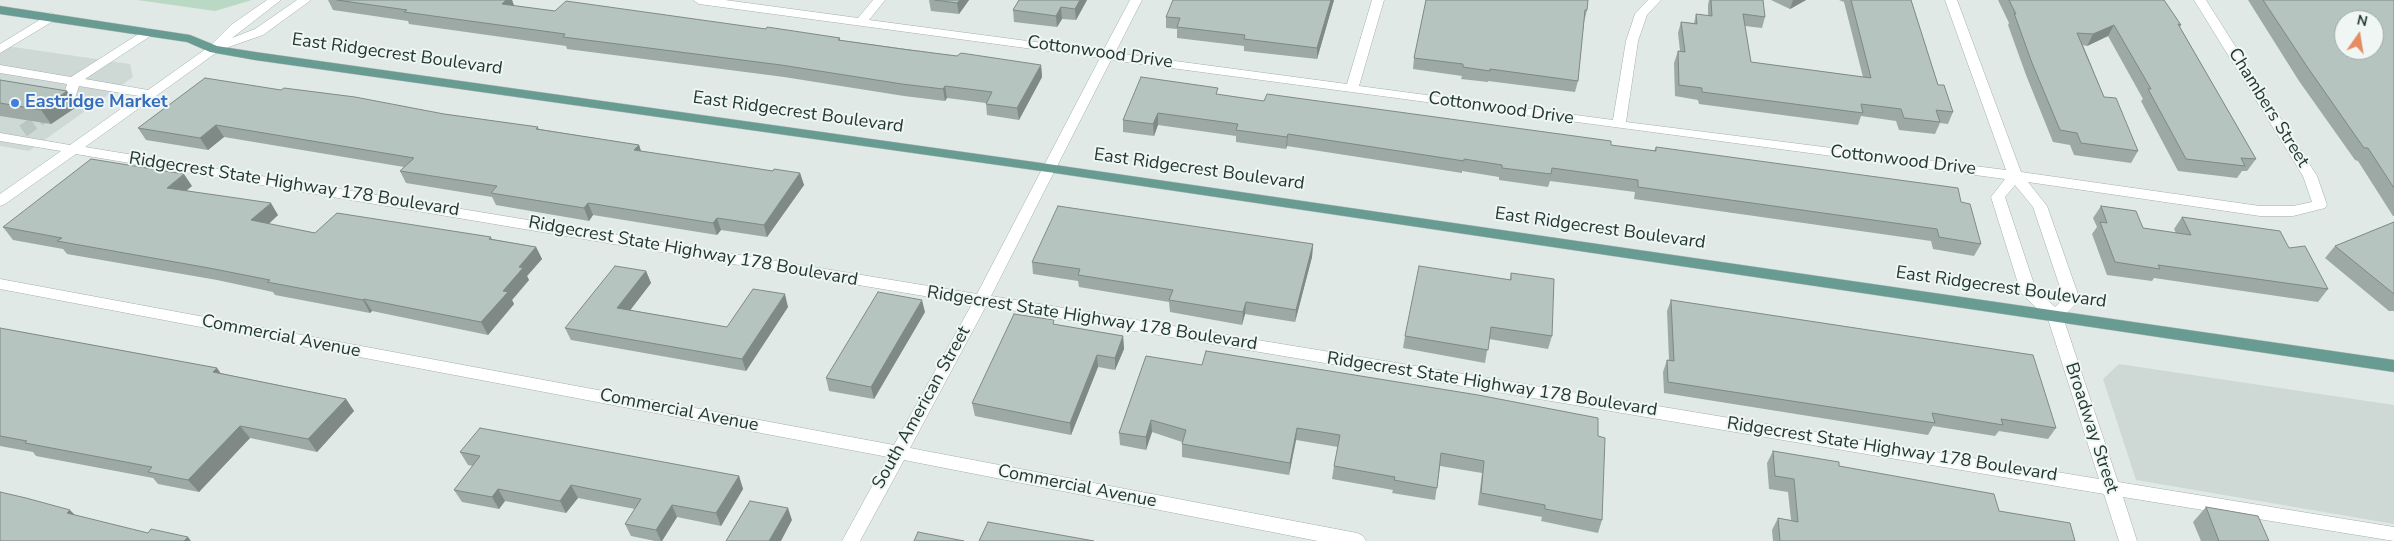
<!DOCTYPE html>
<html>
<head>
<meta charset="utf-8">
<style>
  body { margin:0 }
  #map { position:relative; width:2394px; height:541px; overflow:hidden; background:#e0e9e6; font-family:"Nunito Sans",sans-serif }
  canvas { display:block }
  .north { position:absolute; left:2334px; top:10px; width:50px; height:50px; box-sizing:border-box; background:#f0f6f3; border:1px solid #9eaaa7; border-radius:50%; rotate:13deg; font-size:14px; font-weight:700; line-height:20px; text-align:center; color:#223834 }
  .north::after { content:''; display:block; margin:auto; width:18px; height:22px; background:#e58c62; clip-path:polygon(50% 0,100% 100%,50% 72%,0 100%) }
</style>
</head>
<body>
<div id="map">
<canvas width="2394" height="541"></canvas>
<div class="north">N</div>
</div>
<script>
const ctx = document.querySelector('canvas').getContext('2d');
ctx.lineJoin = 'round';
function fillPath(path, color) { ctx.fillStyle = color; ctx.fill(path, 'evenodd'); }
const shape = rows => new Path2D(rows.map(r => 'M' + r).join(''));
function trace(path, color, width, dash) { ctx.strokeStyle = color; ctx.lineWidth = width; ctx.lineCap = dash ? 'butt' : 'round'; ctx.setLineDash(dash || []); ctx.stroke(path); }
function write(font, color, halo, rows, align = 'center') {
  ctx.font = font + ' "Nunito Sans",sans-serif'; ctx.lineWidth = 4; ctx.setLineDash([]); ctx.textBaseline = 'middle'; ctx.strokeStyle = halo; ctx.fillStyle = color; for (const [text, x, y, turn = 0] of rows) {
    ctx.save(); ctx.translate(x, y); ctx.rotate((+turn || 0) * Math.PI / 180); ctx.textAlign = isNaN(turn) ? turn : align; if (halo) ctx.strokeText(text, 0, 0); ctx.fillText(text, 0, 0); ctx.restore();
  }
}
fillPath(shape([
  [0,45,130,64,133,77,29,151,0,146],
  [2119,364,2394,405,2394,524,2136,480,2103,379]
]), '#ced9d5');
fillPath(shape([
  [137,0,252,0,215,11]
]), '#bad9c5');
trace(shape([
  [23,131,51,111]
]), '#bac6c2', 13, [13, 6]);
const minor = shape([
  [267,0,281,0,232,38,255,29,297,0,311,0,263,35,220,50,85,147,977,294,1100,58,699,4,693,0,725,0,858,18,873,0,885,0,869,20,1103,51,1130,0,1142,0,1115,53,1347,84,1372,0,1384,0,1359,86,1613,120,1626,41,1635,14,1648,0,1661,0,1647,15,1638,41,1626,122,2006,170,1945,0,1957,0,2021,172,2260,206,2293,206,2312,202,2303,176,2194,0,2206,0,2317,176,2327,205,2325,208,2293,216,2260,216,2028,182,2047,206,2080,300,2063,317,2118,482,2394,527,2394,541,2123,497,2137,541,2119,541,2104,494,986,306,910,448,1357,533,1363,536,1366,541,1318,541,904,460,860,541,842,541,888,457,0,289,0,279,894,445,972,304,76,154,5,204,0,206,0,194,61,151,0,141,0,133,70,145,139,96,79,86,75,98,69,102,63,98,67,84,0,73,0,65,71,77,148,28,154,32,152,35,85,79,148,90,210,46,231,25,267,0],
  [1111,60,2005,179,1991,197,2021,293,2048,319,2099,479,991,296,1111,60],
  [2015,185,2033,207,2064,299,2055,307,2036,290,2005,197,2015,185],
  [51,13,57,17,55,20,0,53,0,44,51,13]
]);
const major = shape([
  [0,6,190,35,217,46,255,52,1048,164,2394,360,2394,372,1048,172,255,60,210,52,187,42,0,14,0,6]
]);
trace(minor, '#a3b0ad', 1);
trace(major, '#bdc3c2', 1);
fillPath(minor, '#fff');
fillPath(major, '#689b92');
fillPath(shape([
  [328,0,512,0,514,6,555,11,766,29,840,38,840,40,957,56,1041,65,1042,77,1019,120,987,115,986,103,947,98,945,101,904,96,784,77,567,49,566,46,409,24,408,21,333,10],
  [929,0,969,0,959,14,931,11],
  [1087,0,1076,20,1062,19,1057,27,1014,22,1013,10],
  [1334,0,1317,59,1244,51,1244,46,1177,38,1177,29,1166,28,1166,17],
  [1426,0,1587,10,1584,22,1578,81,1575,92,1488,81,1488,82,1461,79,1462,76,1413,69,1414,58],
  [1709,0,1763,0,1765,17,1762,28,1745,26,1751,62,1863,77,1844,2,1839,0,1911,0,1938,85,1953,112,1948,124,1940,123,1935,134,1899,130,1896,121,1861,116,1858,125,1699,104,1698,100,1675,96,1674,63,1678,51,1680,51,1678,33,1681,22,1694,23,1696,14,1708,16,1708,5],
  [1771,0,1806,0,1790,9],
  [1998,0,2164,0,2181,25,2180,27,2256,159,2247,171,2242,171,2237,178,2178,171,2141,101,2143,99,2108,36,2087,46,2083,45,2104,97,2138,151,2131,163,2074,155,2070,145,2053,142,2026,75,2008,25,2009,23],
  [2248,0,2394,0,2394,216,2393,216,2358,161,2355,160,2299,81],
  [0,80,67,91,78,106,51,124,0,116],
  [1218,95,1264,101,1654,151,1656,147,1961,202,1981,244,1974,256,1933,249,1931,241,1634,199,1635,192,1550,181,1548,187,1499,180,1499,177,1462,171,1462,173,1287,146,1286,149,1236,142,1236,136,1158,125,1154,136,1123,132,1123,120],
  [444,114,538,127,539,129,639,145,641,151,773,171,800,173,804,185,767,237,721,230,717,235,593,215,589,221,496,205,492,197,406,183,400,171,404,167,224,137,208,150,146,140,138,128],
  [192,186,186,190,278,215,269,224,315,233,491,237,492,239,536,247,542,259,527,276,529,280,512,300,514,304,488,335,372,311,370,313,275,295,273,292,217,280,67,254,63,249,13,240,3,227],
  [2101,206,2143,228,2176,233,2174,229,2182,217,2289,248,2328,289,2318,302,2154,278,2152,281,2107,275,2092,234,2097,227,2093,218],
  [2394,222,2394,311,2389,311,2325,258,2335,246],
  [1313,244,1312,257,1295,322,1245,314,1242,325,1170,312,1169,302,1079,287,1078,281,1033,274,1032,262],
  [646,271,651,283,630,310,727,327,788,307,746,371,571,340,565,328],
  [1511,273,1552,336,1548,349,1489,339,1485,363,1403,348,1405,336,1510,280],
  [1671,300,2056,428,2048,439,1999,431,1995,436,1933,426,1928,435,1664,393,1663,372,1667,360,1669,360,1667,311],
  [925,312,874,399,829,391,826,378],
  [1055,325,1123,336,1124,349,1115,370,1098,367,1071,435,975,416,972,403],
  [0,328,217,368,220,373,346,399,354,411,317,452,250,438,199,492,158,484,153,478,36,456,33,452,0,446],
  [1146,356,1598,436,1602,520,1598,533,1541,521,1542,517,1478,505,1482,473,1440,466,1435,500,1392,493,1393,490,1332,479,1334,466,1338,447,1296,440,1289,475,1182,457,1182,442,1152,432,1146,450,1120,445,1119,433],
  [1773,451,1839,466,1999,511,2075,541,1773,541,1772,530,1778,518,1791,520,1788,492,1769,489,1767,463],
  [460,452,739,476,743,489,721,526,677,517,662,541,655,541,631,536,625,524,635,509,578,498,566,513,505,501,499,509,462,502,454,490,473,466,468,465],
  [2206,507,2269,541,2201,541,2193,522]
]), '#9ca9a4');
fillPath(shape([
  [506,0,512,0,515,8,502,4],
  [960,0,969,0,959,14,957,3],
  [1080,0,1087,0,1076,20,1075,9],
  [1331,0,1334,0,1317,59,1317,48],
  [1793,0,1806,0,1790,9],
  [1061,7,1062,19,1057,27,1056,16],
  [2114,25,2108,36,2087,46,2093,34],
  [1041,65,1042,77,1019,120,1017,108],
  [945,86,947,98,945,101,943,89],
  [67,91,78,106,51,124,41,110],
  [1158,113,1158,125,1154,136,1153,124],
  [216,125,224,137,208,150,200,138],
  [1288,134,1287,146,1286,149,1287,137],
  [639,145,643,157,634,150],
  [800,173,804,185,767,237,764,225],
  [184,174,192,186,175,200,167,188],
  [271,203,278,215,259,232,251,220],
  [588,203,593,215,589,221,584,208],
  [717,218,721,230,717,235,713,223],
  [1313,244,1312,257,1295,322,1296,310],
  [536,247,542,259,527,276,529,280,512,300,514,304,488,335,481,322,519,267],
  [646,271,651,283,622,321,617,308],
  [785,294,788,307,746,371,742,359],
  [364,299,372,311,370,313,363,300],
  [922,300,925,312,874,399,871,387],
  [1246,302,1245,314,1242,325,1243,312],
  [1123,336,1124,349,1115,370,1115,358],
  [1097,355,1098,367,1071,435,1070,423],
  [217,368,226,381,213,372],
  [346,399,354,411,317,452,308,439],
  [1151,420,1152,432,1146,450,1146,437],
  [240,426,250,438,199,492,188,480],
  [1297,428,1296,440,1289,475,1290,463],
  [739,476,743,489,721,526,716,513],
  [571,485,578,498,566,513,560,501],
  [498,489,505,501,499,509,492,497],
  [672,505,677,517,662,541,661,541,656,530],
  [788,508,792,520,781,541,769,541],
  [70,510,82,522,67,513],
  [188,537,191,541,184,541]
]), '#7f8986');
const building = shape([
  [337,0,506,0,502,4,555,11,566,1,766,29,767,27,807,33,840,38,838,40,902,49,957,56,961,53,1041,65,1017,108,986,104,992,92,945,86,943,89,902,84,781,65,563,37,565,34,404,12,407,10,337,0],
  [935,0,960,0,957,3,935,0],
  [1019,0,1080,0,1075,9,1061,7,1056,16,1013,10,1019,0],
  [1173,0,1331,0,1317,48,1244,39,1245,35,1177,27,1180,18,1166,17,1173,0],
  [1426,0,1588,0,1587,10,1585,10,1578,81,1490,69,1490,71,1463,67,1463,64,1414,58,1426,0],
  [1711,0,1763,0,1765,17,1743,14,1751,62,1871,78,1851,0,1911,0,1938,85,1944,85,1953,112,1936,110,1940,122,1904,118,1901,109,1861,104,1863,113,1702,92,1702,88,1679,85,1678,51,1685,52,1681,22,1697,24,1696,14,1712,16,1711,0],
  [2009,0,2164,0,2181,25,2178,24,2256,159,2241,158,2245,166,2186,159,2148,89,2151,89,2114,25,2093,34,2077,33,2104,97,2116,98,2138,151,2081,143,2077,133,2060,130,2032,63,2014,13,2016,14,2009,0],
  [2263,0,2394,0,2394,188,2368,148,2364,148,2308,68,2263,0],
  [2344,20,2374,20,2374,50,2344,50,2344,20],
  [1141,77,1218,88,1216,94,1264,101,1267,94,1611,141,1611,145,1656,151,1656,147,1958,188,1961,202,1970,204,1981,244,1939,237,1937,229,1638,187,1638,180,1552,168,1551,174,1502,168,1502,165,1464,159,1464,161,1288,134,1287,137,1236,130,1238,124,1158,113,1153,124,1123,120,1141,77],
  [205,78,281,90,284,88,355,97,444,114,538,127,536,129,639,145,634,150,773,171,774,169,800,173,764,225,717,218,713,223,588,203,584,208,491,193,497,186,400,171,414,158,216,125,200,138,138,128,205,78],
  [0,80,67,91,41,110,0,103,0,80],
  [91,159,184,174,167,188,271,203,251,220,315,233,337,213,491,237,489,239,536,247,519,267,523,268,503,291,508,292,481,322,364,299,363,300,267,282,270,280,209,268,57,241,62,238,3,227,91,159],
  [1058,206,1313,244,1296,310,1246,302,1243,312,1169,300,1173,290,1078,275,1080,269,1032,262,1058,206],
  [2101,206,2136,211,2143,228,2191,235,2182,217,2280,231,2289,248,2305,246,2328,289,2158,265,2160,269,2115,262,2100,222,2107,223,2101,206],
  [2394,222,2394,294,2335,246,2394,222],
  [615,266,646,271,617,308,727,327,753,289,785,294,742,359,565,328,615,266],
  [1419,266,1511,280,1511,273,1554,279,1552,336,1491,327,1488,350,1405,336,1419,266],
  [878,292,922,300,871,387,826,378,878,292],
  [1671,300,2033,355,2056,428,2001,419,2003,425,1932,413,1935,423,1668,382,1667,360,1674,361,1671,300],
  [1014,314,1054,320,1053,324,1123,336,1115,358,1097,355,1070,423,972,403,1014,314],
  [0,328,217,368,213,372,346,399,308,439,240,426,188,480,148,472,152,467,25,443,27,441,0,436,0,328],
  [1206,351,1478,395,1598,418,1598,436,1605,438,1602,520,1545,509,1545,505,1481,493,1484,461,1441,453,1437,488,1394,480,1395,477,1334,466,1340,435,1297,428,1290,463,1182,444,1186,430,1151,420,1146,437,1119,433,1146,356,1202,365,1206,351],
  [480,428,739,476,716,513,672,505,656,530,625,524,641,499,571,485,560,501,498,489,492,497,454,490,480,456,460,452,480,428],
  [1773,451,1839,462,1839,466,1994,494,1999,511,2070,523,2075,541,1780,541,1778,518,1798,522,1794,479,1775,476,1773,451],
  [0,492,26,498,70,510,67,513,148,533,151,529,188,537,184,541,186,541,0,541,0,492],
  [750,501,788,508,769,541,726,541,750,501],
  [2206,507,2258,516,2269,541,2219,541,2206,507],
  [988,522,1094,541,979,541,988,522],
  [918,532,964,541,914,541,918,532]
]);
fillPath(building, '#b5c4bf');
trace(building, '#7f8986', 1);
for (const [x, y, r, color] of [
  [15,103,5,"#3f7fe0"]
]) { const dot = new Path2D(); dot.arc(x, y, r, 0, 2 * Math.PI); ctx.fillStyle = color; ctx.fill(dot); trace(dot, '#f0f6f3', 2); }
write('18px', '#223834', '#f0f6f3', [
  ["Cottonwood Drive",1100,53,8],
  ["East Ridgecrest Boulevard",397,55,8],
  ["Chambers Street",2268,108,58],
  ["Cottonwood Drive",1501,109,8],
  ["East Ridgecrest Boulevard",798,113,8],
  ["Cottonwood Drive",1903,161,7],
  ["East Ridgecrest Boulevard",1199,170,8],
  ["Ridgecrest State Highway 178 Boulevard",294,185,9],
  ["East Ridgecrest Boulevard",1600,229,8],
  ["Ridgecrest State Highway 178 Boulevard",693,252,10],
  ["East Ridgecrest Boulevard",2001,288,8],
  ["Ridgecrest State Highway 178 Boulevard",1092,319,9],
  ["Commercial Avenue",281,337,11],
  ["Ridgecrest State Highway 178 Boulevard",1492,385,9],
  ["South American Street",922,408,-61],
  ["Commercial Avenue",679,411,11],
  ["Broadway Street",2091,428,72],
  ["Ridgecrest State Highway 178 Boulevard",1892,450,9],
  ["Commercial Avenue",1077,487,11]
]);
write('bold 18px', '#366cbe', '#f0f6f3', [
  ["Eastridge Market",25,103]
], 'left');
</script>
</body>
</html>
